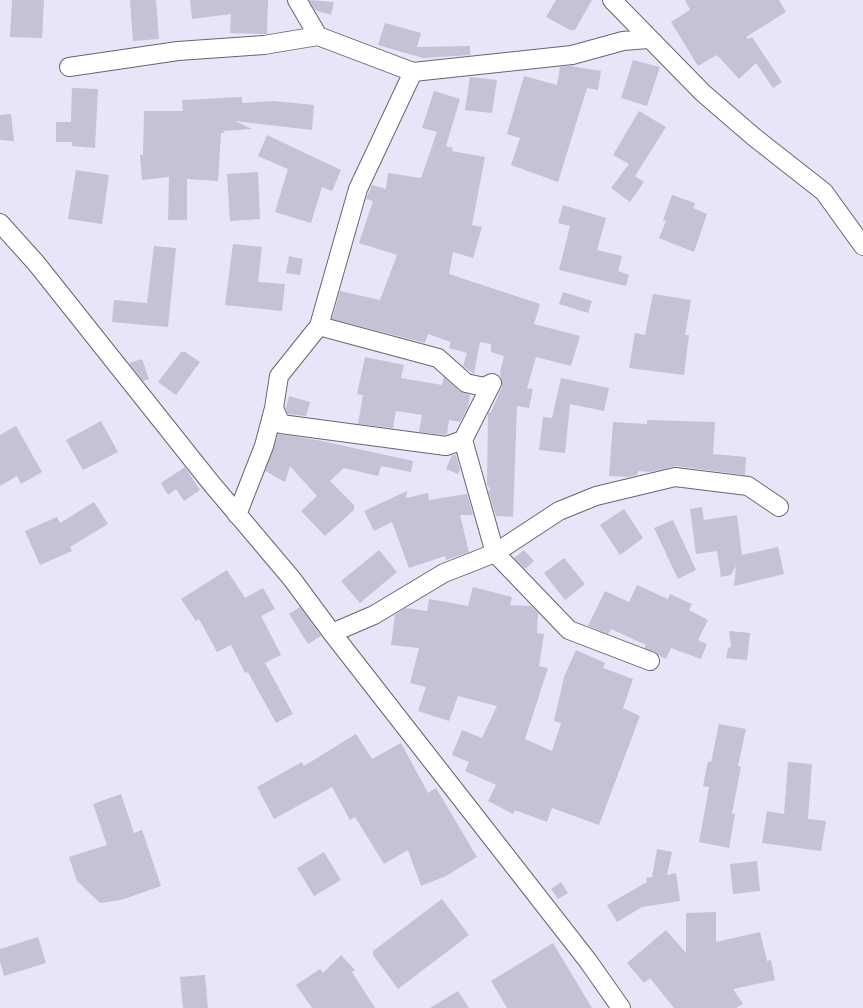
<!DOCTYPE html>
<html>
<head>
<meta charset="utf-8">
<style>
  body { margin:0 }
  canvas { display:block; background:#e9e4f7 }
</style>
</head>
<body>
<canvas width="863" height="1008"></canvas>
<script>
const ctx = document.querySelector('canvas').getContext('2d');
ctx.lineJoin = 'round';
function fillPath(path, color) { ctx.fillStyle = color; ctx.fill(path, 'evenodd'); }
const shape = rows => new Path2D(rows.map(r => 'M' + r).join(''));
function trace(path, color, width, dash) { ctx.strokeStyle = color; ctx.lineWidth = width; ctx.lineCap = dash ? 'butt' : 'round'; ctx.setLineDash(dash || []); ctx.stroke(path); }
fillPath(shape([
  [12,0,44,0,42,38,10,37],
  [130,0,156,0,159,39,133,41],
  [190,0,268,0,267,34,230,33,231,14,192,19],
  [309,0,334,2,331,15,315,10],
  [556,0,592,0,575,30,570,30,546,17],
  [685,0,779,0,786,12,746,37,748,39,752,37,782,82,773,88,756,63,739,79,717,55,698,66,671,22,690,10],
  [385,23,421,33,417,47,470,46,470,55,423,58,378,45],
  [633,60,660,67,647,106,621,98],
  [570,66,601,71,598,90,587,88,558,182,511,165,520,138,507,134,524,76,557,85,560,67],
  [470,77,497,80,492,113,465,110],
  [72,88,98,89,95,148,72,146,72,142,56,142,56,122,71,122],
  [434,91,460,99,446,146,453,148,452,151,485,157,472,225,482,227,473,258,453,252,449,274,540,304,534,324,580,336,571,366,536,357,527,388,533,389,529,408,517,406,513,517,496,516,488,490,491,490,487,485,488,413,491,412,502,387,500,372,504,356,491,352,491,344,480,342,474,374,463,366,467,353,449,348,451,342,428,334,425,343,332,319,340,291,380,300,397,255,359,243,373,201,366,199,372,185,386,189,388,173,421,178,437,132,422,128],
  [242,97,242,103,274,101,314,105,312,130,235,121,252,129,224,131,224,133,221,133,218,181,187,179,187,220,168,220,169,177,142,180,140,155,143,155,144,111,183,111,182,100],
  [639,111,666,127,635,176,644,182,630,202,611,188,629,164,613,155],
  [11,114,14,141,0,140,0,115],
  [267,135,341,170,332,191,322,187,311,223,275,212,288,169,258,156],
  [76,170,109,175,102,224,68,219],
  [258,172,260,219,230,221,227,174],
  [672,195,695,203,693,208,707,214,694,252,659,238,666,221,663,220],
  [563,205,606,218,597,250,622,256,618,271,629,275,626,286,559,270,570,226,558,223],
  [233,244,262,247,258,282,285,284,282,311,225,305],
  [154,246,176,248,168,327,112,322,114,300,147,303],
  [289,256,303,259,300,275,286,273],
  [563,292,592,301,588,313,559,304],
  [653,294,691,300,685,335,689,335,684,375,629,368,635,333,645,335],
  [181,352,185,352,200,362,176,395,158,382],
  [365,357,404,365,401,378,442,385,444,377,459,391,470,395,468,407,460,422,449,420,447,434,445,435,419,432,422,415,396,411,393,428,358,424,363,395,357,394],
  [142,359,149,379,143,381,129,363],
  [561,378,609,388,604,411,570,404,565,453,539,450,543,417,552,418],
  [289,396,310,402,306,416,288,414,286,408],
  [647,420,715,422,713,454,746,457,745,475,676,466,650,472,638,471,637,475,628,477,609,476,613,422,647,424],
  [101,421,118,452,83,470,66,440],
  [16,426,42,472,21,484,17,476,0,486,0,435],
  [278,434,317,440,413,461,411,472,381,466,378,476,344,468,330,481,354,505,354,510,325,536,301,511,317,496,290,466,285,482,265,471],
  [452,455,456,455,460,470,458,474,446,469],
  [185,467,200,490,184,501,176,489,168,495,161,483],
  [407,491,406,498,428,493,429,500,467,494,473,515,460,515,469,552,446,560,445,556,409,568,392,522,374,531,364,511],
  [94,502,108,524,70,547,72,551,40,565,25,531,57,517,60,523],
  [702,507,704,520,737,515,742,555,778,547,784,574,734,586,736,566,731,575,721,577,717,551,696,554,690,509],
  [624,509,643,538,620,555,600,525],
  [673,520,696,570,678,579,654,528],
  [379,550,397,572,360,603,341,581],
  [524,550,534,561,525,569,514,558],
  [564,558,585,584,565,600,544,573],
  [227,570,245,598,263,588,275,609,261,616,281,655,265,663,293,714,276,723,248,672,245,673,231,645,217,652,199,619,196,621,181,599],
  [637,585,668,599,670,594,692,604,689,610,708,620,698,640,707,644,701,659,671,648,666,659,644,648,646,645,611,629,608,634,588,626,605,591,629,602],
  [473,587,512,597,510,605,531,606,538,613,537,633,544,634,539,666,548,668,525,739,552,751,561,723,554,721,564,677,576,650,605,663,603,668,633,679,623,708,640,716,599,825,552,808,547,822,515,810,513,814,488,801,496,785,465,771,469,762,452,755,462,730,482,738,497,706,458,696,449,721,418,711,426,687,410,683,419,648,391,645,395,615,406,608,427,611,429,599,468,606],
  [300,607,321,636,308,644,289,614],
  [729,631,750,633,747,660,726,658,728,648,731,647],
  [719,724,746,729,738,766,741,767,732,813,735,814,729,848,699,842,709,787,703,786,708,761,711,762],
  [356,734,372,759,401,743,428,793,436,788,477,857,446,876,421,886,408,850,384,864,355,817,350,820,332,787,274,819,257,787,302,762,304,766],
  [788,762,812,764,808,819,826,821,821,851,762,843,767,811,784,814],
  [121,794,134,833,142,830,161,886,121,900,100,903,77,881,69,857,107,845,93,804],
  [657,849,672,852,667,875,676,873,680,901,642,907,617,922,607,905,647,882,646,878,652,877],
  [324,852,341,880,314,896,297,868],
  [757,861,760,891,733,894,730,864],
  [561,882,568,893,558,899,551,889],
  [442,899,469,935,398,989,373,955,373,951],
  [716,912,716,942,760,932,767,961,771,960,775,980,733,989,743,1004,736,1008,674,1008,650,978,644,983,627,963,666,930,686,953,686,913],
  [38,937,46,963,4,976,0,961,0,949],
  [553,943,592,1008,507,1008,491,981],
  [341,955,355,970,352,972,375,1008,312,1008,296,985,320,969,323,973],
  [205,975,208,1008,183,1008,180,977],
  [458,991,469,1008,430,1008]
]), '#c6c1d4');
const minor = shape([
  [297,0,318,36],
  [612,0,703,93,754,137,824,192,863,246],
  [69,67,178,51,264,45,318,36,413,72,572,55,623,41,648,39],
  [0,223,36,263,211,483,292,579,332,633,588,961,621,1008],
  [319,326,438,358,466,383,484,387,492,383,463,440,495,553,569,630,650,661],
  [274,408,281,424,446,446,463,440],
  [237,515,264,446,274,408,279,376,319,326,358,189,413,72],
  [332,633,374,615,444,573,495,553,559,511,596,496,675,477,748,486,779,507]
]);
trace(minor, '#696475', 20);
trace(minor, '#fff', 18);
</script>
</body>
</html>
